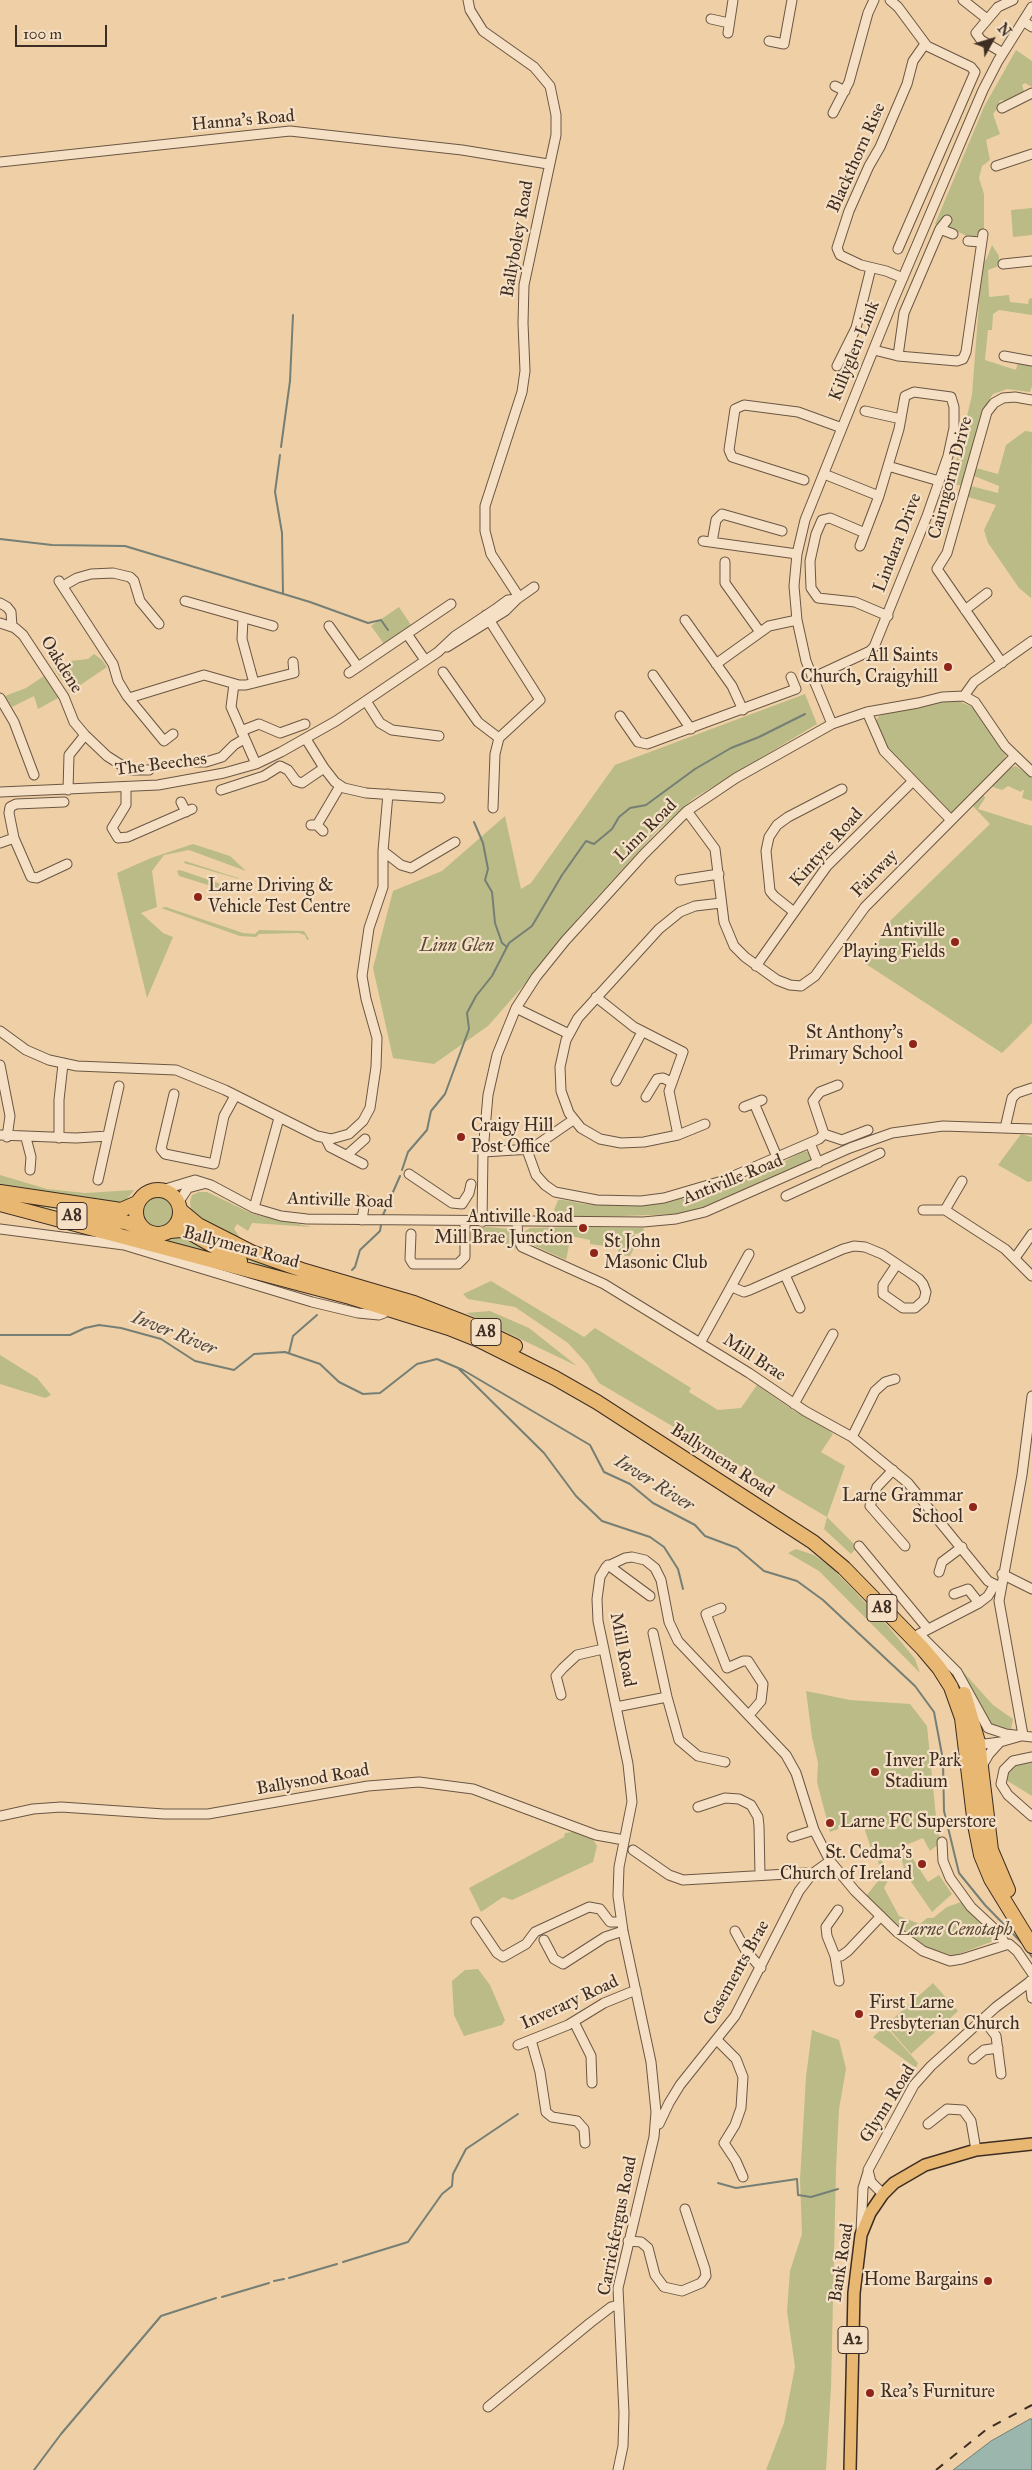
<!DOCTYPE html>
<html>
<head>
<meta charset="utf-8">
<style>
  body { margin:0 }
  #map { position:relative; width:1032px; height:2470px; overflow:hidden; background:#efd0a6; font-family:"IM FELL Great Primer",serif }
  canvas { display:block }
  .north { position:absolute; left:967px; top:15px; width:50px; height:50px; -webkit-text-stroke:4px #f5e0c5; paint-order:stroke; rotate:51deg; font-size:14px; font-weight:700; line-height:20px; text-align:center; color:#3e2d22 }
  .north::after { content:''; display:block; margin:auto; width:18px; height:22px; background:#3e2d22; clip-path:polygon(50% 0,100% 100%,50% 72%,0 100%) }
  .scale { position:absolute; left:15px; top:25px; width:92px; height:22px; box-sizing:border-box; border:2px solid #3e2d22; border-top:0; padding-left:6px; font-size:15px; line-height:18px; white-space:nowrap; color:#3e2d22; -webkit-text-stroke:4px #f5e0c5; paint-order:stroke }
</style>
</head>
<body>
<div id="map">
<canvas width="1032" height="2470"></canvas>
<div class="north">N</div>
<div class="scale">100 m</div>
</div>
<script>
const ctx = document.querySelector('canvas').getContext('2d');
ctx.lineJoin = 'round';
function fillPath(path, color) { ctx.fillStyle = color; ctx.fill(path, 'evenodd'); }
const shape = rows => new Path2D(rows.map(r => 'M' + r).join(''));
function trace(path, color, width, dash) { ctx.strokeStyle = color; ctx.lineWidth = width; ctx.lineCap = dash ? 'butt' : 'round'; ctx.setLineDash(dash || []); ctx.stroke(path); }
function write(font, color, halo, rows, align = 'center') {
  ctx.font = font + ' "IM FELL Great Primer",serif'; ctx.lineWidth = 4.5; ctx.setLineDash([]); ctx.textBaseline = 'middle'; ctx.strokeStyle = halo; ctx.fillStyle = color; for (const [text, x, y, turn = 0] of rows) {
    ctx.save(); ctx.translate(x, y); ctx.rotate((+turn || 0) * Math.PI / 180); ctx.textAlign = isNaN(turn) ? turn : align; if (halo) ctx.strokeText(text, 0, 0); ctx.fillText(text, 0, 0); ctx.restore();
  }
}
fillPath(shape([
  [1016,50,1032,61,1032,87,1025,83,1022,85,1024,91,1020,97,1005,103,1003,100,999,101,1000,105,993,114,1000,134,986,140,990,160,982,166,979,178,984,194,984,232,981,231,975,237,969,237,948,227,946,219,941,220,938,225,935,224,984,107],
  [1032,208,1032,235,1013,237,1011,210],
  [992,245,999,256,999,266,988,270,989,297,1009,295,1010,302,1028,304,1029,299,1032,298,1032,315,999,310,993,314,992,330,988,330,985,360,1016,370,1018,361,1032,363,1032,386,1030,392,1007,389,993,394,989,400,962,486,951,483,972,395,982,264,987,258],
  [1025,431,1032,432,1031,598,1019,588,988,543,984,530,996,505,968,497,971,486,998,493,999,486,974,476,976,468,998,474,1006,445],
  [399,607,411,625,384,644,371,626],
  [94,654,102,660,107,667,70,692,54,668,70,661,88,659],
  [44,676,58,698,38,709,34,696,12,707,5,696,26,688],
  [805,694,817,724,694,798,657,831,579,917,525,984,488,1026,434,1064,393,1058,373,968,393,891,442,871,505,816,521,889,531,883,615,765],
  [954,699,972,707,1006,755,1002,764,954,812,950,814,945,812,881,741,875,722,879,716,895,711],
  [1016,766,1032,778,1032,801,1022,798,1024,790,1022,790,1021,792,1008,786,1002,790,990,786,1008,769],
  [983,794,985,798,978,809,1032,826,1032,1023,1002,1053,866,964,891,920,990,824,972,805],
  [193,844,230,856,246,871,189,850,164,855,152,871,157,907,141,913,163,933,173,937,147,998,117,873,151,858],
  [185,861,238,878,239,879,184,863],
  [180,870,233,888,234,893,179,876,177,871],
  [166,907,243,933,255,934,259,930,304,931,309,939,307,940,305,935,298,933,259,934,256,937,240,936,161,908],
  [1021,1134,1032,1137,1032,1181,1028,1182,998,1165],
  [803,1151,809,1152,813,1158,811,1162,726,1202,681,1214,561,1218,554,1210,558,1200,564,1200,584,1204,630,1206,681,1197,690,1204,731,1184,760,1175],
  [0,1175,47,1189,85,1193,134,1190,126,1200,115,1203,0,1185],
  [199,1192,207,1192,253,1214,312,1227,252,1223,248,1231,237,1224,234,1229,244,1243,210,1224,191,1209,190,1202,192,1195],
  '143 1211a16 16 0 1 1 32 0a16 16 0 1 1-32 0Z',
  [0,1200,97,1212,96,1215,43,1207],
  [488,1227,509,1229,518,1250,475,1229],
  [587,1227,643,1228,644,1230,642,1233,634,1234,638,1240,630,1256,617,1255,619,1248,590,1244,590,1240,571,1236,566,1260,526,1242,524,1239,524,1232,530,1228],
  [179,1234,217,1253,215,1258,157,1240],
  [231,1248,308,1280,271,1270,229,1252],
  [491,1281,584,1337,595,1328,691,1388,689,1392,718,1410,741,1408,757,1385,794,1411,829,1430,833,1434,821,1452,845,1466,827,1517,857,1547,851,1554,824,1529,827,1517,599,1383,587,1364,568,1343,515,1307,468,1299,463,1294],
  [490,1311,529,1328,577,1366,466,1313],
  [0,1355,37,1378,51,1395,45,1398,0,1384],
  [796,1549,814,1555,832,1568,888,1626,915,1659,920,1673,819,1571,788,1553],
  [957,1665,993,1705,1013,1719,1011,1729,997,1728,987,1720],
  [806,1691,850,1700,910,1704,927,1726,937,1827,941,1842,930,1851,923,1838,874,1858,863,1824,855,1820,846,1826,830,1832,817,1782,818,1763,812,1737],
  [1032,1760,1032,1796,1006,1780,1002,1781,1005,1767],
  [573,1832,592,1838,597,1846,593,1862,512,1900,503,1897,481,1912,469,1888,564,1837,565,1833],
  [909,1853,928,1882,939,1875,952,1894,932,1912,905,1873,901,1856],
  [881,1859,890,1877,884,1888,899,1916,920,1924,927,1918,933,1918,947,1907,961,1902,994,1935,996,1940,954,1956,924,1946,905,1932,868,1897,867,1895,878,1881,880,1870,878,1861],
  [478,1969,490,1985,505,2020,502,2025,464,2036,454,2015,452,1981,465,1970],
  [933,1983,958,2011,911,2054,886,2025],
  [885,2026,918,2063,916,2068,873,2037],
  [812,2030,839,2040,846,2069,839,2109,836,2169,831,2387,826,2470,766,2470,784,2423,795,2367,787,2311,790,2271,802,2234,800,2180,806,2077]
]), '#babb86');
const water = shape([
  [1030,2419,1032,2419,1032,2470,953,2470,991,2441,1030,2419]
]);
fillPath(water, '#9ab6ad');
trace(water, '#757f75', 1);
trace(shape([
  [281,447,290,381,293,315],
  [280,455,275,492,282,533,283,594],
  [0,539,52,545,125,546,310,602,368,623,381,620,388,630],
  [474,822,483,843,488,869,485,880,492,892,495,923,502,943,507,947],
  [402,1170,408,1152,427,1130,431,1111,445,1094,469,1029,467,1013,476,996,492,976,509,943,532,926,562,875,586,841,594,844,612,829,619,817,630,808,646,805,695,769,731,748,759,737,805,714],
  [383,1215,400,1176],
  [352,1270,355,1267,360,1250,380,1231,381,1225],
  [0,1335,70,1335,85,1328,99,1325,121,1328,161,1339,195,1361,234,1370,254,1354,285,1352,320,1364,339,1382,363,1394,380,1393,417,1364,437,1359,463,1370,590,1445,604,1472,630,1484,653,1503,695,1525,705,1536,737,1548,764,1571,797,1581,823,1600,915,1686,934,1712,943,1760,944,1811,959,1873,985,1905,1022,1943],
  [289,1353,293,1336,317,1315],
  [458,1368,544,1453,576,1496,602,1521,650,1537,664,1547,678,1569,683,1589],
  [1028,1951,1032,1957],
  [718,2183,736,2188,797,2179,798,2195,811,2197,838,2189],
  [343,2262,408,2242,442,2194,452,2186,453,2174,466,2149,518,2114],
  [289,2278,337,2264],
  [274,2281,284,2279],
  [222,2297,269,2283],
  [34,2470,61,2434,161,2316,216,2298]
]), '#757f75', 2);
const minor = shape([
  [468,0,470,10,483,31,534,67,550,86,556,115,556,135,524,285,523,323,525,371,522,392,485,506,485,531,491,554,519,597],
  [890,0,898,7,927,46,971,67,975,72,898,249],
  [963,0,987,19],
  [711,19,729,23],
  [1023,21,1032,27],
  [728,33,733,0],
  [769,41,784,44,792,0],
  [1003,53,981,40,976,33,998,7,1013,0],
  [835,86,845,91],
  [1002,108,1032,93],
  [833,113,849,82,868,13,874,0],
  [0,162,290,131,462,150,548,164],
  [996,166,1032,154],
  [940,229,953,234],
  [968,241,981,242],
  [1003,264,1032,261],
  [903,278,886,271,861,265,840,255,837,248,849,211,869,166,880,147,907,84,913,61,925,44],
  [874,350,898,356,957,361,963,359,966,352,983,234],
  [898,356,904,313,940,229,947,220],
  [1004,356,1032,361],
  [837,366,856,328,871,268],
  [865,411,901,419],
  [888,466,939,481],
  [824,474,879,496],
  [804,480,732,457,729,450,735,409,744,405,798,412,842,428],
  [865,533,830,518,822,520,816,534,810,561,811,588,818,598,855,602,888,616],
  [703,541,797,554],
  [712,542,716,520,722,514,782,531],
  [725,562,725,583,760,632],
  [59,581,113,664,118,681,127,696,164,741,173,734],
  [63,586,77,578,91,574,113,573,130,577,134,581,140,601,159,624],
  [185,601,273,626],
  [0,603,7,607,11,612,12,626],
  [965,610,987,593],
  [486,615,540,700,499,738,495,754,493,808],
  [243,619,242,639,254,683],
  [685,620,732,686,743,710],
  [0,623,15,628,23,635,64,697,74,722,85,735,107,756,129,770,149,770],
  [329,626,358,667],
  [407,634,425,660],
  [447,647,505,611,517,599,534,587],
  [1002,663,937,569,947,553,987,412,994,403,1003,398,1015,397,1032,400],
  [716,664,769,626,797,620],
  [443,672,478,722,499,738],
  [349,673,451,604],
  [653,675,691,729],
  [812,678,870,651,874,647,927,516,948,456,954,428,954,407,951,397,914,392,905,396,899,429,879,496,860,546],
  [234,684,231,707,256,764],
  [964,696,974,682,1032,641],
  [0,698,14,722,34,775],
  [129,698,204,675,239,685,246,685,294,673,293,662],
  [366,701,380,723,392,730,439,736],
  [867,712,884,751,951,820],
  [620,716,638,742,647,744,796,689,791,677],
  [832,724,806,661,797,620,794,586,797,554,805,520,893,301,983,90,998,61,1032,7],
  [241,731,259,724,280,733,305,724],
  [306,739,324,768,335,782,344,788,366,793,440,798],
  [195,762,206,762,222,757,234,745,244,739],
  [126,787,126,805,112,828,118,838,128,837,192,809],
  [68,790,69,755,85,735],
  [221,790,264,776,280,766,288,770,296,781,302,783,324,768],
  [0,792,158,785,224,773,256,764,281,752,336,721,438,652,455,636,497,608,508,600,517,599],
  [64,802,16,804,10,807,9,813,14,838,31,877,37,878,67,864],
  [181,802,186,812],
  [687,811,715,849,724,922,734,946,745,957,777,980,790,985,801,986,815,976,865,907,1014,757],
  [311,825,317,825,323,831],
  [317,825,340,786],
  [0,843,14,838],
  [383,851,401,865,411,868,455,842],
  [680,880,719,874],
  [794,912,774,896,770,891,766,851,769,837,777,825,788,817,842,789],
  [756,966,827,866,912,782],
  [596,997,634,1027,683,1052,669,1091,678,1135],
  [516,1008,569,1034],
  [0,1031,26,1050,49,1060,77,1066,176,1070,225,1090,317,1136,331,1139,349,1134,363,1121,370,1108,376,1067,377,1038,366,999,362,976,369,928,383,887,383,851,388,794],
  [0,1065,10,1116,7,1137],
  [616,1081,642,1032],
  [174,1094,161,1149,165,1154,214,1164,224,1116,235,1096],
  [646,1097,657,1079,663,1078,671,1082],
  [754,1103,777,1157],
  [744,1107,762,1100],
  [705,1124,678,1135,644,1142,621,1143,600,1139,581,1128,569,1113,561,1091,560,1067,566,1040,578,1018,659,929,680,912,695,906,721,903],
  [1005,1128,1012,1098,1017,1093,1032,1088],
  [824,1134,813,1101,820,1092,838,1085],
  [824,1134,842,1140,868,1130],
  [0,1135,76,1138,108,1136],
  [26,1138,31,1157,30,1170],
  [59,1138,59,1100,63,1064],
  [326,1139,330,1147,363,1164],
  [810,1143,818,1163],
  [527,1150,536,1175,545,1185,555,1192,597,1200,641,1201,664,1198,722,1181,819,1139,824,1134],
  [483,1152,531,1149,573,1120],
  [347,1155,365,1139],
  [409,1174,452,1203,462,1204,469,1193,471,1184],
  [98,1180,119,1086],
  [162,1190,195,1180,211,1185,254,1208,281,1216,307,1219,643,1222,676,1219,705,1212,850,1148,892,1133,943,1126,1032,1129],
  [786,1196,880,1153],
  [178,1203,188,1188,203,1184],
  [254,1208,279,1118],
  [923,1210,945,1210,1005,1249,1032,1276],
  [945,1210,962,1181],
  [362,1220,365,1200],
  [482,1222,483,1152,488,1095,497,1055,516,1008,536,977,565,941,644,854,687,811,736,778,832,724,867,712,918,703,942,697,964,696,975,702,1005,746,1032,772],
  [517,1223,518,1239,522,1247,604,1284,749,1373,805,1411,852,1437,908,1483,988,1581,1000,1587],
  [0,1229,124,1245,312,1302,358,1313,379,1315,384,1313,387,1304],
  [411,1234,410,1259,413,1264,458,1264,465,1257,465,1222],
  [1015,1258,1032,1234],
  [785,1275,800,1308],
  [732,1287,744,1292,750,1290,843,1249,854,1246,865,1247,882,1254,897,1264,919,1279,923,1284,926,1292,924,1300,915,1308,903,1308,883,1294,883,1285,897,1264],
  [700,1343,749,1254],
  [794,1404,833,1334],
  [852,1437,875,1391,885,1382,895,1379],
  [893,1470,877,1487,870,1506,905,1546],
  [859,1546,927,1628],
  [608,1565,650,1596],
  [939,1572,942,1562,962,1547],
  [1002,1574,1032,1589],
  [994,1586,988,1596,979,1603,919,1634,957,1672,988,1728,1006,1734,1032,1737],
  [954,1594,968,1589,979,1603],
  [721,1608,706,1614,727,1668,743,1661,748,1661,763,1684,761,1701,749,1715],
  [653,1633,667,1697,679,1740,698,1756,725,1762],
  [561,1695,556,1676,563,1668,577,1655,603,1649],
  [616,1707,667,1697],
  [1023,1735,999,1601,1022,1475,1032,1396],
  [976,1740,985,1744,1000,1742,1021,1736],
  [1032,1757,1013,1761,1004,1770,1001,1784,1008,1795,1032,1816],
  [982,1766,989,1754,999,1743],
  [698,1807,725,1798,739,1799,751,1805,758,1817,759,1826,760,1875],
  [0,1816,33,1809,61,1807,164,1814,208,1814,368,1786,419,1782,473,1789,596,1835,624,1840],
  [792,1837,814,1830],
  [942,1842,943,1861,950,1878,971,1907,1000,1934,1005,1944],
  [633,1850,669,1875,683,1880,805,1873,812,1874],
  [838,1910,826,1927,827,1936,835,1956,839,1981],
  [476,1922,497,1953,503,1957,526,1944,535,1932,589,1907,600,1909,610,1922,621,1922],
  [735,1931,746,1951,761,1968],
  [544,1940,554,1959,563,1964,605,1937,623,1931],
  [835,1956,841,1956,848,1951,881,1916],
  [1030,1981,1032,1998],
  [983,2019,996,2036,1001,2074],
  [574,2022,591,2056,592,2083],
  [531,2040,540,2072,546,2112,552,2117,577,2121,584,2129,585,2143],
  [718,2041,736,2059,743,2077,741,2108,735,2125,724,2143,736,2161,743,2177],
  [518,2045,568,2025,604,2003,636,1990],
  [973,2059,984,2050,998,2048],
  [928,2124,947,2109,963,2110,971,2121,976,2150],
  [656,2125,659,2124,669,2103,680,2085,735,2016,799,1891,812,1874,830,1861],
  [883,2194,871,2182,868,2170,914,2085,931,2066,996,2007,1032,1980],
  [861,2232,863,2188,868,2172],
  [628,2241,641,2242,648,2248,655,2275,664,2287,682,2291,701,2283,706,2276,705,2269,685,2209],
  [488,2407,590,2323,611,2307,618,2305],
  [618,2470,623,2446,624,2413,618,2288,654,2137,656,2112,651,2062,623,1931,618,1896,619,1867,632,1802,628,1764,598,1621,597,1599,600,1577,606,1567,625,1558,632,1557,645,1560,655,1568,661,1580,669,1622,678,1641,786,1755,796,1773,814,1830,830,1861,855,1891,897,1932,923,1951,950,1961,962,1959,1009,1944,1017,1951,1032,1973]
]);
const major = shape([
  [850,2470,854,2293,861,2235,870,2213,883,2194,894,2183,925,2165,976,2150,1032,2144]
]);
const highway = shape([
  '136 1212a22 22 0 1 1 44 0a22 22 0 1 1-44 0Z',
  [0,1192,121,1210,137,1203],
  [0,1204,350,1297,449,1328,479,1340,555,1378,597,1402,813,1542,844,1568,923,1649,939,1668,951,1687,962,1718,975,1825,981,1855,991,1879,1032,1946],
  [180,1210,198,1225,251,1252,305,1271,414,1303,471,1325,515,1346],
  [81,1217,125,1222,144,1229],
  [170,1231,181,1230,189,1232,240,1261],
  [964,1694,978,1742,991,1850,1008,1890]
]);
trace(minor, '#6a5643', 11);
trace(major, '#3e2d22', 14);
trace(highway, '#3e2d22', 16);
trace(minor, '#f5e0c5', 9);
trace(major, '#e8b873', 11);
trace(highway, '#e8b873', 14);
trace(shape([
  [936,2470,987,2429,1032,2405]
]), '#3e2d22', 2, [9, 9]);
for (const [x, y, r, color] of [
  [948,667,5,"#8f2418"],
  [198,897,5,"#8f2418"],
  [955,942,5,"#8f2418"],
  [913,1044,5,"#8f2418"],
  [461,1137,5,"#8f2418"],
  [583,1228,5,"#8f2418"],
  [594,1253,5,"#8f2418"],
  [973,1507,5,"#8f2418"],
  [875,1772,5,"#8f2418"],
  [830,1823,5,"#8f2418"],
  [922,1864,5,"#8f2418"],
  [859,2014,5,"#8f2418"],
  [988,2281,5,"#8f2418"],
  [870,2393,5,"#8f2418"]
]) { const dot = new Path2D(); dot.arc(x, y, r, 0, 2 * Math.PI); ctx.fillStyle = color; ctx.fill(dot); trace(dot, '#f5e0c5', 2); }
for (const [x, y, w] of [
  [72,1216,30],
  [486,1332,30],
  [882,1608,30],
  [853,2340,30]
]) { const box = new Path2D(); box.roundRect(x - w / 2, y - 13.5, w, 27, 4); ctx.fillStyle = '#f5e0c5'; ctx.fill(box); trace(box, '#3e2d22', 1); }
write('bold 16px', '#3e2d22', null, [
  ["A8",72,1216],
  ["A8",486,1332],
  ["A8",882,1608],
  ["A2",853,2340]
]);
write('18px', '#3e2d22', '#f5e0c5', [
  ["Hanna's Road",243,121,-5],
  ["Blackthorn Rise",857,158,-66],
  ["Ballyboley Road",518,239,-80],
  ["Killyglen Link",855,351,-68],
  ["Cairngorm Drive",951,478,-75],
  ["Lindara Drive",898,543,-69],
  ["Oakdene",61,665,58],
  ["The Beeches",161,765,-7],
  ["Linn Road",646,831,-45],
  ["Kintyre Road",827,848,-48],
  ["Fairway",875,874,-46],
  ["Antiville Road",733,1180,-22],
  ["Antiville Road",340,1201,2],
  ["Ballymena Road",241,1248,15],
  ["Mill Brae",754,1358,33],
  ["Ballymena Road",722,1461,33],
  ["Mill Road",622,1650,79],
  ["Ballysnod Road",313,1780,-10],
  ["Casements Brae",737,1973,-61],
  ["Inverary Road",570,2003,-25],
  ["Glynn Road",888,2104,-58],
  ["Carrickfergus Road",618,2226,-79],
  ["Bank Road",842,2263,-81]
]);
write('18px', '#3e2d22', '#f5e0c5', [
  ["All Saints",938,657],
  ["Church, Craigyhill",938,678],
  ["Larne Driving &",208,887,"left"],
  ["Vehicle Test Centre",208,908,"left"],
  ["Antiville",945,932],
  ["Playing Fields",945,953],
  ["St Anthony's",903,1034],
  ["Primary School",903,1055],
  ["Craigy Hill",471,1127,"left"],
  ["Post Office",471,1148,"left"],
  ["Antiville Road",573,1218],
  ["Mill Brae Junction",573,1239],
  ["St John",604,1243,"left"],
  ["Masonic Club",604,1264,"left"],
  ["Larne Grammar",963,1497],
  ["School",963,1518],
  ["Inver Park",885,1762,"left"],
  ["Stadium",885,1783,"left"],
  ["Larne FC Superstore",840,1823,"left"],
  ["St. Cedma's",912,1854],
  ["Church of Ireland",912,1875],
  ["First Larne",869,2004,"left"],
  ["Presbyterian Church",869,2025,"left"],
  ["Home Bargains",978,2281],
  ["Rea's Furniture",880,2393,"left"]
], 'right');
write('italic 18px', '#574936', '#f5e0c5', [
  ["Linn Glen",457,947],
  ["Larne Cenotaph",955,1931]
]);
write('italic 19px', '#50483e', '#f5e0c5', [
  ["Inver River",174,1334,22],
  ["Inver River",654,1484,32]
]);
</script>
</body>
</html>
